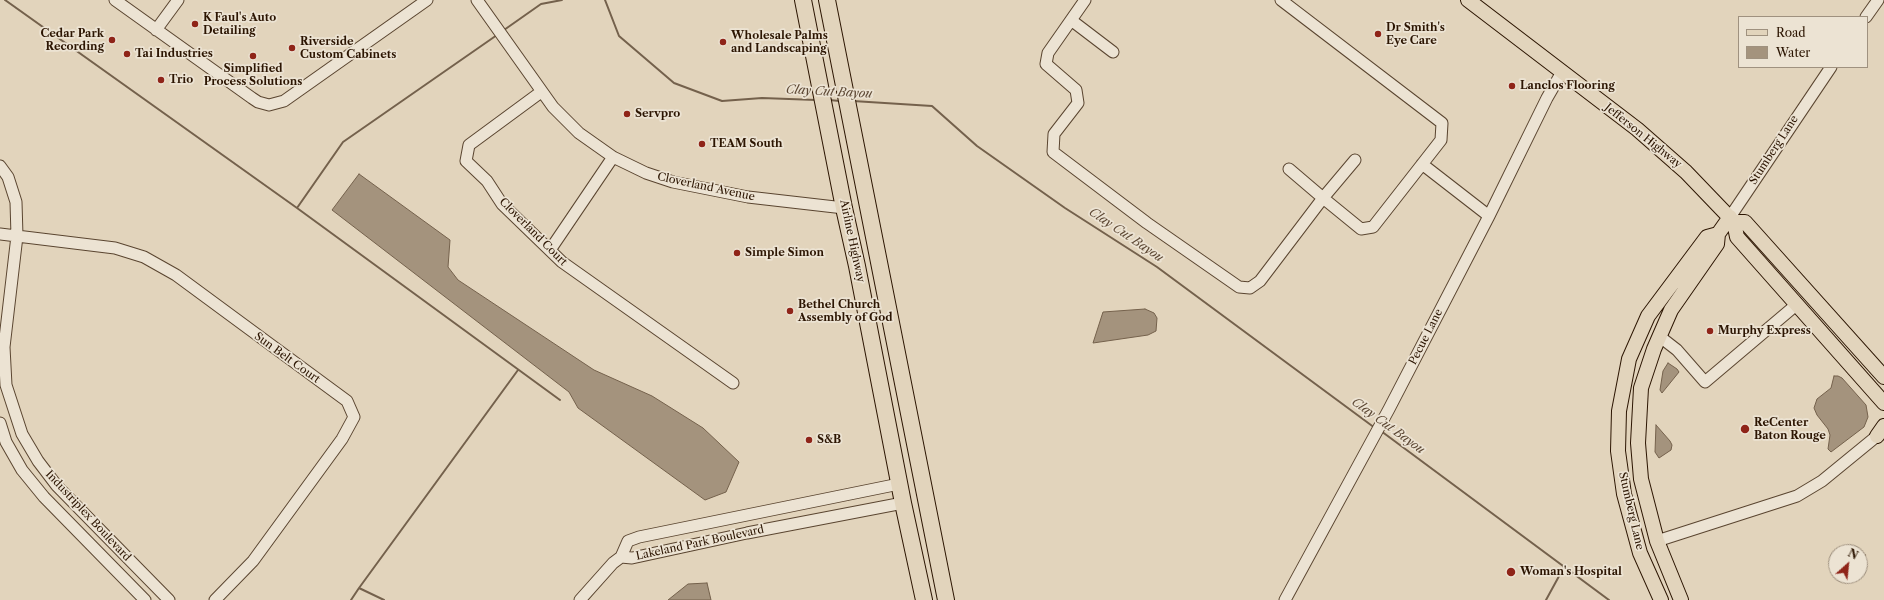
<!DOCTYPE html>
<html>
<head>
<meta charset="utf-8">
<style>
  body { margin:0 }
  #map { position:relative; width:1884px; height:600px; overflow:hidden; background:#e2d4bc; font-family:"Libre Caslon Text",serif }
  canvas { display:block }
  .legend { position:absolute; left:1738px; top:16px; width:130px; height:52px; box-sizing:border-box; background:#ece3d3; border:1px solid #9f917f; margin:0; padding:5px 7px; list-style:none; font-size:12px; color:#2c1502 }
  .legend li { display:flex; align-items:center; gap:8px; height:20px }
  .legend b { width:20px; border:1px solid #9f917f }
  .north { position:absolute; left:1828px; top:544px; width:40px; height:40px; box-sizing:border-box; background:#ece3d3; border:1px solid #9f917f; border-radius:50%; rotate:27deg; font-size:11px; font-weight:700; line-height:16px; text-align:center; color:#2c1502 }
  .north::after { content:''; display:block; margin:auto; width:14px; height:18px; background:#8f2418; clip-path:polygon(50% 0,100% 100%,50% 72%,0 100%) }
</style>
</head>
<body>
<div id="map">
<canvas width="1884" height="600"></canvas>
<ul class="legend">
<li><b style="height:5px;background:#e2d4bc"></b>Road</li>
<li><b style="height:11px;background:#a4937d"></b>Water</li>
</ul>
<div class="north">N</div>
</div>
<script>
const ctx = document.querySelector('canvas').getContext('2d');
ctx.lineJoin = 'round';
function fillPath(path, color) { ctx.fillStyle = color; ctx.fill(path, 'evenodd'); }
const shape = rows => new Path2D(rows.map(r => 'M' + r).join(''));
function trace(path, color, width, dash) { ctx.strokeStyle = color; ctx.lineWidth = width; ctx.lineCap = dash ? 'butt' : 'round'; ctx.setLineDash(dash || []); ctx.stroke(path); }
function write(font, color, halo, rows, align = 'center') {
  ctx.font = font + ' "Libre Caslon Text",serif'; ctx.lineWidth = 3.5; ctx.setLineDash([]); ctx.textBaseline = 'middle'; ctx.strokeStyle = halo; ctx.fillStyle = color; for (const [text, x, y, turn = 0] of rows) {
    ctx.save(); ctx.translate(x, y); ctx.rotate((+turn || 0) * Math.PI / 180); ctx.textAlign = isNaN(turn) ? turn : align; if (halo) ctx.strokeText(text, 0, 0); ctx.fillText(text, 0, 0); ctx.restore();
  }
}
const water = shape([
  [359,174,450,240,448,267,458,280,594,370,652,396,703,428,739,462,726,492,705,500,578,408,569,392,332,210,359,174],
  [1145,309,1154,313,1157,318,1156,331,1148,335,1093,343,1103,312,1145,309],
  [1668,363,1677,369,1679,372,1662,393,1660,390,1663,371,1668,363],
  [1834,376,1838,376,1842,378,1866,405,1868,417,1864,427,1831,452,1828,449,1830,435,1828,429,1817,415,1814,408,1817,399,1831,388,1834,376],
  [1656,425,1670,441,1672,445,1671,450,1659,458,1655,452,1656,425],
  [707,583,711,600,668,600,688,584,707,583]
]);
fillPath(water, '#a4937d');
trace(water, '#74614c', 1);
trace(shape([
  [5,0,297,208,343,142,497,35],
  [605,0,619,36,674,83,722,101,762,98,816,100],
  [504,30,541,4,562,0],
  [829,100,840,101],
  [853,101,932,106,977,146,1065,208,1157,267,1375,428],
  [297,208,560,400],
  [1381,431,1609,600],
  [1860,562,1865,555],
  [351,600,359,588],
  [384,600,359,588,518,370],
  [1546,600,1564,567]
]), '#74614c', 2);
const minor = shape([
  [115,0,252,98,258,102,269,105,284,101,427,0],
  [477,0,553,107,579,133,613,157,646,173,673,182,748,197,844,208],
  [1085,0,1048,53,1046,64,1076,90,1078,103,1054,134,1053,152,1147,223,1239,287,1250,288,1260,281,1323,198,1361,229,1373,227,1441,140,1442,123,1281,0],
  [1866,17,1878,0],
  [1071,20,1113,52],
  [156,30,178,0],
  [541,92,469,145,466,161,487,181,502,204,562,262,733,383],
  [1422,164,1489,216],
  [0,166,8,177,16,202,17,236,4,347,6,385,22,434,38,461,57,486,169,600],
  [1289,169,1323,198,1355,160],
  [1730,217,1831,67],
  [0,234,115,248,144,257,176,275,347,401,354,417,342,439,253,561,215,600],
  [550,250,613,157],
  [1659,336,1677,350,1705,382,1796,305],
  [0,423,6,442,22,470,44,497,145,600],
  [1657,541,1797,496,1822,481,1877,436],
  [621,557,628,541,639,537,899,484],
  [621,557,632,558,747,533,903,503],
  [580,600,613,563,621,557],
  [1285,600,1389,409,1489,216,1547,98,1562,72]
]);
const major = shape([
  [1468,0,1637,129,1686,172,1734,222,1737,237,1884,403],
  [1734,222,1745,222,1884,377],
  [1877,436,1884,426],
  [1661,600,1640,553,1624,494,1618,451,1619,411,1629,359,1648,316,1707,237,1718,234],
  [1681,600,1657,541,1641,479,1638,443,1641,388,1654,349,1671,310,1717,244,1718,234,1730,217]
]);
const highway = shape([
  [803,0,844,208,857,266,903,503,924,600],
  [827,0,946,600]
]);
trace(minor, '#5a4530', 13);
trace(major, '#2c1502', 16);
trace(highway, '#2c1502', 18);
trace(minor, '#ece3d3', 11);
trace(major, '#e2d4bc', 14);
trace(highway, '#e2d4bc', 16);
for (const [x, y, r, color] of [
  [195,24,4,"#8f2418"],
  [1378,34,4,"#8f2418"],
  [112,40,4,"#8f2418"],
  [723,42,4,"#8f2418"],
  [292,48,4,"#8f2418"],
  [127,54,4,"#8f2418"],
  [253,56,4,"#8f2418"],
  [161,80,4,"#8f2418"],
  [1512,86,4,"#8f2418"],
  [627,114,4,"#8f2418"],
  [702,144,4,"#8f2418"],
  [737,253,4,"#8f2418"],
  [790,311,4,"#8f2418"],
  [1710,331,4,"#8f2418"],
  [1745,429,5,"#8f2418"],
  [809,440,4,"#8f2418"],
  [1511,572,5,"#8f2418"]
]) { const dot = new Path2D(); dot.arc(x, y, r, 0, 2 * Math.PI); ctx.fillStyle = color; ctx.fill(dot); trace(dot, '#ece3d3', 1.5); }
write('bold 11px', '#2c1502', '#ece3d3', [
  ["K Faul's Auto",203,18],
  ["Detailing",203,31],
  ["Dr Smith's",1386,28],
  ["Eye Care",1386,41],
  ["Cedar Park",104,34,"right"],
  ["Recording",104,47,"right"],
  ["Wholesale Palms",731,36],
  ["and Landscaping",731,49],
  ["Riverside",300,42],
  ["Custom Cabinets",300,55],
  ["Tai Industries",135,54],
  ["Simplified",253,69,"center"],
  ["Process Solutions",253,82,"center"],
  ["Trio",169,80],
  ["Lanclos Flooring",1520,86],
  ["Servpro",635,114],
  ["TEAM South",710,144],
  ["Simple Simon",745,253],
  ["Bethel Church",798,305],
  ["Assembly of God",798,318],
  ["Murphy Express",1718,331],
  ["ReCenter",1754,423],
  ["Baton Rouge",1754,436],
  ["S&B",817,440],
  ["Woman's Hospital",1520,572]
], 'left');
write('11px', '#2c1502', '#ece3d3', [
  ["Jefferson Highway",1643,136,39],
  ["Stumberg Lane",1774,150,-57],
  ["Cloverland Avenue",706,187,12],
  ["Cloverland Court",533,232,45],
  ["Airline Highway",852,241,78],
  ["Pecue Lane",1426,337,-63],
  ["Sun Belt Court",287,358,36],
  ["Stumberg Lane",1631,511,77],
  ["Industriplex Boulevard",88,516,47],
  ["Lakeland Park Boulevard",700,543,-12]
]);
write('italic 12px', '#5c4733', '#ece3d3', [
  ["Clay Cut Bayou",829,92,3],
  ["Clay Cut Bayou",1126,235,34],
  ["Clay Cut Bayou",1388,426,36]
]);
</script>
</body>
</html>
